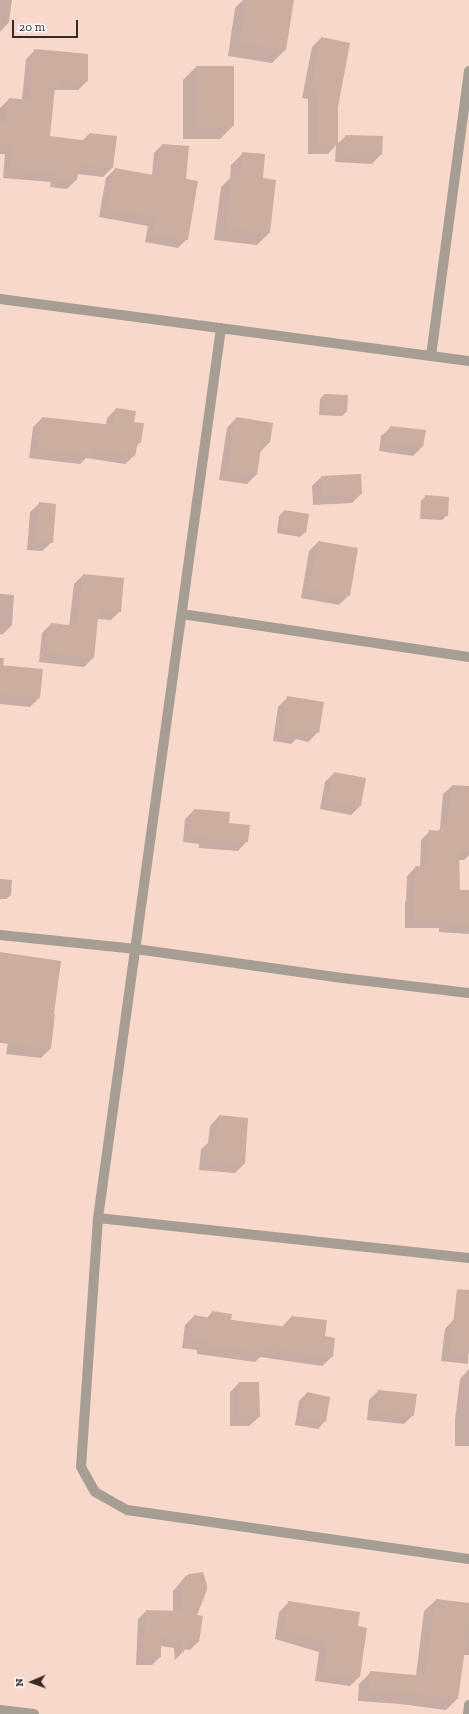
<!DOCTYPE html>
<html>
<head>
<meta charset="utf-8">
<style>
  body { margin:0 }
  #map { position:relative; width:469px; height:1714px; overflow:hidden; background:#f8d8cb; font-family:"Zilla Slab",serif }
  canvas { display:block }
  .north { position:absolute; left:12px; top:1662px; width:40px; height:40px; -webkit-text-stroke:3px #fff; paint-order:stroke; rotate:268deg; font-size:11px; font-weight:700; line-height:16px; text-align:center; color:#362a26 }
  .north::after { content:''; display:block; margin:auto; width:14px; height:18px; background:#362a26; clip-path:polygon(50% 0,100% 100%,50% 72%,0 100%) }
  .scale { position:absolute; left:12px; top:20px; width:66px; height:18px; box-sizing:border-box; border:2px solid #362a26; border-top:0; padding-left:5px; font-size:12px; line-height:14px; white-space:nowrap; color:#362a26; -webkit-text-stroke:3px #fff; paint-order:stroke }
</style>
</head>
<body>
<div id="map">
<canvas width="469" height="1714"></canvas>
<div class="north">N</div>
<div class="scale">20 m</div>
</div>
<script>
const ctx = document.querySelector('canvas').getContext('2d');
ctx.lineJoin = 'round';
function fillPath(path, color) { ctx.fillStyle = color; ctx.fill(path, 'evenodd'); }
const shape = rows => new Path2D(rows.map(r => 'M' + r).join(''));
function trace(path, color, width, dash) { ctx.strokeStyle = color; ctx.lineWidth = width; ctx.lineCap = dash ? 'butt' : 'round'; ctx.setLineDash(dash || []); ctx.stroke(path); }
fillPath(shape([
  [0,0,12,0,9,22,0,32],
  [243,0,283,0,285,50,272,63,228,56,235,8],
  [321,38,337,107,337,144,346,136,381,154,372,164,335,162,336,145,328,154,308,154,308,99,302,98,312,47],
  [35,50,87,81,78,90,54,90,49,137,82,141,89,134,112,168,103,177,77,174,76,180,67,189,50,187,51,182,3,178,5,154,0,154,0,108,9,99,22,100,26,59],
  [196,67,233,126,220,139,183,139,183,80],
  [162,145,185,180,187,239,178,248,145,242,148,226,99,217,106,178,115,169,152,175,154,153],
  [243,153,262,179,275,181,269,233,257,245,214,240,221,187,230,178,231,165],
  [324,395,346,412,342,416,319,415,320,399],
  [116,409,133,423,140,442,136,447,135,455,125,464,86,458,80,464,29,458,33,427,42,418,106,425,107,418],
  [236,418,272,424,269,443,259,453,256,475,247,484,219,480,227,428],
  [391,427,422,447,413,456,379,451,381,436],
  [321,477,361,494,352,503,313,505,312,486],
  [426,496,447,515,442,520,420,519,421,501],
  [40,503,52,542,42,551,27,550,30,512],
  [284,511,305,532,300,537,277,533,279,516],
  [318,542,349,595,339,605,301,598,309,551],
  [83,575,120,611,111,620,97,619,93,658,84,667,39,662,42,633,51,624,69,626,74,584],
  [0,594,14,595,12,625,2,635,0,634],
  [0,658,4,658,3,666,39,698,30,707,0,704],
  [288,697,318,732,308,742,296,739,291,744,273,741,278,707],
  [334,773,360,806,351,815,320,809,325,782],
  [452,786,469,787,469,855,464,860,458,860,459,891,469,891,469,934,439,932,439,928,405,928,405,902,406,900,407,876,416,867,420,867,421,840,430,831,437,832,440,829,443,794],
  [194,810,228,824,247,841,238,851,199,848,199,844,183,842,185,819],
  [0,879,12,880,11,895,6,899,0,899],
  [0,954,54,1015,50,1049,41,1058,6,1054,9,1037,0,1036],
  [219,1116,244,1164,235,1173,199,1170,201,1149,208,1143,210,1126],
  [212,1312,230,1320,282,1327,291,1317,324,1337,332,1357,322,1366,260,1357,255,1362,197,1354,197,1350,182,1348,185,1325,194,1316,207,1318],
  [454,1319,469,1321,468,1364,441,1361,445,1329],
  [469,1369,469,1446,455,1446,455,1420,460,1379],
  [239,1383,259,1417,249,1426,230,1426,230,1392],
  [378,1391,413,1415,404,1424,367,1420,369,1400],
  [307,1393,325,1421,318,1429,295,1425,299,1401],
  [186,1576,196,1616,201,1616,198,1642,190,1650,183,1649,182,1653,175,1660,174,1648,160,1646,160,1657,152,1665,136,1665,138,1619,146,1611,173,1612,173,1591],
  [436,1600,469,1604,469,1655,463,1655,457,1699,446,1710,400,1704,358,1701,359,1684,371,1672,416,1676,424,1611],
  [288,1603,357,1627,359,1677,350,1686,315,1681,319,1652,275,1639,279,1612]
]), '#0003');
fillPath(shape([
  [247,0,294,0,286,50,240,43],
  [321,37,350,43,338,107,338,145,317,145,317,90,311,89],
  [34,49,88,54,88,81,59,82,58,88,55,87,50,136,88,141,89,133,117,136,113,168,79,165,77,180,59,178,59,173,11,169,13,146,0,144,0,122,6,123,9,98,30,100],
  [196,66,234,66,234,126,196,126],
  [345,135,383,136,382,155,344,153],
  [162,144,189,146,186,179,198,181,188,240,153,234,156,217,107,209,115,168,159,176],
  [242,152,265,154,263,178,276,180,270,233,226,228,232,174,241,175],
  [324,394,348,395,347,412,323,411],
  [116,408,136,411,134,422,144,423,141,443,138,442,135,456,91,449,90,455,38,449,42,417,113,425],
  [236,417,273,423,270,443,262,442,257,475,228,471],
  [390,426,426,430,423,447,388,442],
  [361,474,362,494,322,496,321,476],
  [425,495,449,497,448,516,424,514],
  [39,502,56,504,53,543,36,541],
  [284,510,309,514,306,533,281,528],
  [318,541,358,548,350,596,309,589],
  [83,574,124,578,121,612,99,609,94,658,47,653,51,623,77,626],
  [0,665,43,669,40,698,0,694],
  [287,696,324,702,319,733,302,730,301,735,282,732],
  [334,772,366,778,361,806,328,800],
  [452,785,469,786,469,852,459,852,460,890,469,890,469,925,447,923,447,920,413,920,413,892,415,892,415,866,428,867,429,830,443,831,443,824,448,824],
  [194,809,230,812,229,823,250,825,248,842,207,839,208,835,192,833],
  [0,952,61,961,54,1014,55,1014,51,1049,0,1043],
  [219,1115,248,1118,245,1164,208,1161,210,1139,216,1142],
  [457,1289,469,1290,469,1354,450,1352],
  [212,1311,232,1314,231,1320,289,1327,291,1316,327,1320,325,1336,335,1338,333,1357,266,1348,265,1353,205,1345,206,1341,191,1339,194,1315,211,1318],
  [239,1382,259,1382,260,1417,239,1418],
  [378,1390,417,1394,414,1416,376,1411],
  [307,1392,330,1397,326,1422,302,1417],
  [203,1572,207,1585,207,1590,197,1615,203,1616,199,1642,188,1641,183,1654,182,1640,161,1638,161,1657,144,1657,146,1610,181,1611,181,1582,186,1576,189,1574],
  [436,1599,469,1603,469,1621,458,1699,412,1693,369,1690,370,1671,425,1676],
  [288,1601,360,1612,358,1626,367,1628,360,1677,324,1672,328,1643,284,1629]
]), '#ccaea1');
trace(shape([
  [0,299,469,361],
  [221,328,98,1218,81,1467,95,1492,127,1510,469,1559],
  [431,356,469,71],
  [182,614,469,657],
  [0,935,136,949,342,978,469,993],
  [98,1218,469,1258],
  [0,1710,34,1714],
  [468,1714,469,1705]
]), '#a69d93', 10);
</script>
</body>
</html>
